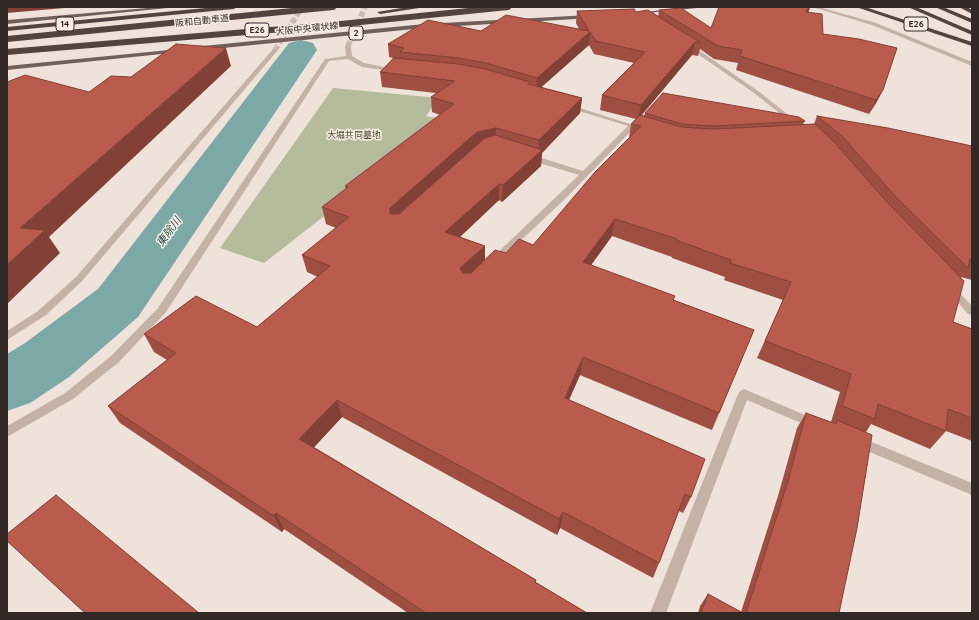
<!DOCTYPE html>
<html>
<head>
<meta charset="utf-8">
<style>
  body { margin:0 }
  #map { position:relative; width:979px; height:620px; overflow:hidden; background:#eee2da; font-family:Quicksand,sans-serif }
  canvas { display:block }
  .frame { position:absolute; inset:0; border:8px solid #322927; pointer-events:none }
</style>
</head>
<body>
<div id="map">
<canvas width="979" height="620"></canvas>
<div class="frame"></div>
</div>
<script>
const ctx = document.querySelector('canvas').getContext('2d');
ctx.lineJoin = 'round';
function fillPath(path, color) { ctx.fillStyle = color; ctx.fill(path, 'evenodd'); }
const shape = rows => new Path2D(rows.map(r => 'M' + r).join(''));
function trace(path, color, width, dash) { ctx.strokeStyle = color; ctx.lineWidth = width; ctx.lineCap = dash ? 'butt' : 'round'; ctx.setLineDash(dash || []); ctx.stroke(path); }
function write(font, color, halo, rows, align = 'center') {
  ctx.font = font + ' Quicksand,"Noto Sans JP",sans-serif'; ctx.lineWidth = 3; ctx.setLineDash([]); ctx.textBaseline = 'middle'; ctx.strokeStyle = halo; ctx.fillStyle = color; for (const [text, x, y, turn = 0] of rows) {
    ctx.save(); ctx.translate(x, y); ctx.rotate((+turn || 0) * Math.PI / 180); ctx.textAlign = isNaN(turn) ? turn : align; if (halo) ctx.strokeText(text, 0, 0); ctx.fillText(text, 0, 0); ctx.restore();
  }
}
fillPath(shape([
  [333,88,439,98,426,116,447,120,264,263,220,248]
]), '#b4bc9c');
fillPath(shape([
  [301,40,313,43,317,50,138,317,69,377,30,403,7,411,7,354,25,343,98,289,289,43,301,40]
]), '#7ca8a5');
trace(shape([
  [348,46,365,7],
  [275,50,302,7]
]), '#c8bdb6', 5.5, [5.5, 2.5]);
fillPath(shape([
  [812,7,819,7,876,23,972,62,972,66,872,25,812,7],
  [348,44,351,46,352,56,364,63,400,70,397,72,362,67,348,59,329,61,166,312,119,362,73,399,7,437,7,426,65,393,111,356,158,308,325,59,346,56,345,46,348,44],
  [686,44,690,44,758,91,796,121,796,123,792,123,754,93,686,46,686,44],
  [273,49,278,50,82,281,46,315,7,340,7,331,38,311,76,277,273,49],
  [566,105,570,105,646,129,643,131,634,128,567,197,497,263,491,263,489,261,491,259,579,175,526,159,526,155,532,155,583,171,628,126,566,107,566,105],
  [950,285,953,286,972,306,972,315,968,314,947,290,945,288,950,285],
  [744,389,819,421,821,424,819,427,815,429,747,400,666,613,650,613,738,394,740,391,744,389],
  [857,436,972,483,972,495,853,445,851,441,853,437,857,436]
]), '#c5b2a7');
fillPath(shape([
  [159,7,178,7,7,24,7,20,159,7],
  [689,7,707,7,638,14,636,13,689,7],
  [590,15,592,18,424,28,203,50,200,48,203,46,424,24,590,15],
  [179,49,182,51,181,52,7,70,7,66,179,49]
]), '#735f59');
fillPath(shape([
  [216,7,237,7,234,9,7,31,7,27,216,7],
  [408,7,426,7,380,14,377,12,408,7],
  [856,7,865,7,972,42,972,46,856,7],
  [908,7,916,7,972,31,972,35,908,7],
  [935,7,943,7,972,19,972,23,935,7],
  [959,7,967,7,972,10,972,14,959,7]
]), '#52433f');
trace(shape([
  [7,39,333,7],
  [7,52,331,25,508,7]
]), '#52433f', 6);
fillPath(shape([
  [810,7,808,13,823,34,883,90,876,103,869,114,736,70,738,63,714,59,700,49,698,56,692,55,642,115,644,116,645,113,805,121,803,124,814,124,817,116,972,146,972,280,961,277,953,322,972,329,972,441,946,431,930,449,871,424,866,432,839,613,698,613,700,606,708,594,741,612,778,496,797,428,806,413,831,422,840,392,757,358,783,300,724,280,725,277,672,258,672,257,612,236,591,265,674,300,754,330,712,430,580,375,569,400,691,497,683,513,679,511,659,563,653,578,560,528,557,535,342,417,314,447,536,580,536,583,587,613,408,613,284,529,282,532,120,423,108,406,167,360,154,352,144,334,257,327,318,277,307,272,302,255,336,228,326,224,322,207,346,189,345,186,440,115,432,112,431,97,436,93,382,87,380,72,393,58,389,57,388,44,481,31,579,29,576,23,577,11,636,12,658,17,659,10,711,28],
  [589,45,594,54,634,63,602,95,600,110,636,119,631,124,629,138,533,245,485,260,485,246,460,237,499,200,502,202,541,166,542,153,580,113,582,98,541,87]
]), '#9f4f42');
fillPath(shape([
  [7,7,76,7,7,13],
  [809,7,810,7,808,14,806,12],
  [590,32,589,45,536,92,537,78],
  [695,42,692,55,638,119,641,105],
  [226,48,231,66,49,237,60,253,7,304,7,265,20,228],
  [883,90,876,103,869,114,876,100],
  [582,98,580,113,542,153,541,166,502,202,503,185,538,153,539,140],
  [496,128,495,144,393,225,390,214,390,208,477,132],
  [499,184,499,200,447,249,445,232],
  [615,219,612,236,581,279,583,262],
  [485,246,485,263,461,286,460,268],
  [583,357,580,375,562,415,565,398],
  [337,400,342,417,306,456,299,439],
  [563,512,560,528,557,535,559,519],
  [276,513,284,529,282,532,274,516]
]), '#824036');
const building = shape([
  [719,7,809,7,806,12,822,14,823,34,859,39,897,48,883,90,876,100,740,56,742,50,718,46,659,10,681,8,711,28,719,7],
  [634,9,636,12,648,10,701,43,695,42,641,105,602,95,645,52,596,41,590,32,537,78,486,63,459,58,400,52,404,48,388,44,428,20,481,31,506,15,589,31,577,11,634,9],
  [176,44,226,48,20,228,45,230,7,265,7,82,25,75,89,92,111,76,131,77,176,44],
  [394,58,458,64,485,69,530,82,528,84,582,98,539,140,496,128,477,132,390,208,390,214,399,214,485,138,495,135,542,150,503,185,499,184,445,232,485,246,460,268,463,273,471,273,495,250,506,253,519,239,533,245,595,172,641,126,631,124,640,115,681,127,714,129,815,124,834,142,887,202,964,281,953,322,972,329,972,418,948,409,946,431,878,404,875,419,842,406,851,374,765,341,791,282,730,263,731,260,676,240,677,239,615,219,583,262,675,296,673,300,754,330,719,413,583,357,565,398,705,459,691,497,685,494,659,563,563,512,559,519,337,400,299,439,536,580,535,582,587,613,426,613,276,513,274,516,108,406,176,353,144,334,196,296,257,327,330,266,302,255,349,217,322,207,348,187,345,186,454,104,431,97,455,81,380,72,394,58],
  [663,93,799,117,805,121,713,126,682,124,645,113,663,93],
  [817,116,888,128,972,146,972,259,970,259,968,268,895,196,842,136,817,116],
  [806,413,836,424,837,420,872,435,857,528,839,613,746,613,788,481,806,413],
  [56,495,199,613,85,613,7,541,7,534,56,495],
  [708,594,743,613,701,613,708,594]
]);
fillPath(building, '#b95c4d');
trace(building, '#824036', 1);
write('9px', '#322927', '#f7ede5', [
  ["阪和自動車道",202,21,-6],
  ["大阪中央環状線",307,29,-6]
]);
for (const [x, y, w] of [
  [65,24,18],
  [916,24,24],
  [257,30,24],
  [356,33,14]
]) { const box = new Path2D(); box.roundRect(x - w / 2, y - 7, w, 14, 3); ctx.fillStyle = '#f7ede5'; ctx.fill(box); trace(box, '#322927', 1); }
write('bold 9px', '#322927', null, [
  ["14",65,24],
  ["E26",916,24],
  ["E26",257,30],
  ["2",356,33]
]);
write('9px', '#454e2d', '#f7ede5', [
  ["大堀共同墓地",354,135]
]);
write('italic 11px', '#214f4d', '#f7ede5', [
  ["東除川",169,232,-54]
]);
</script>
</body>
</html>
